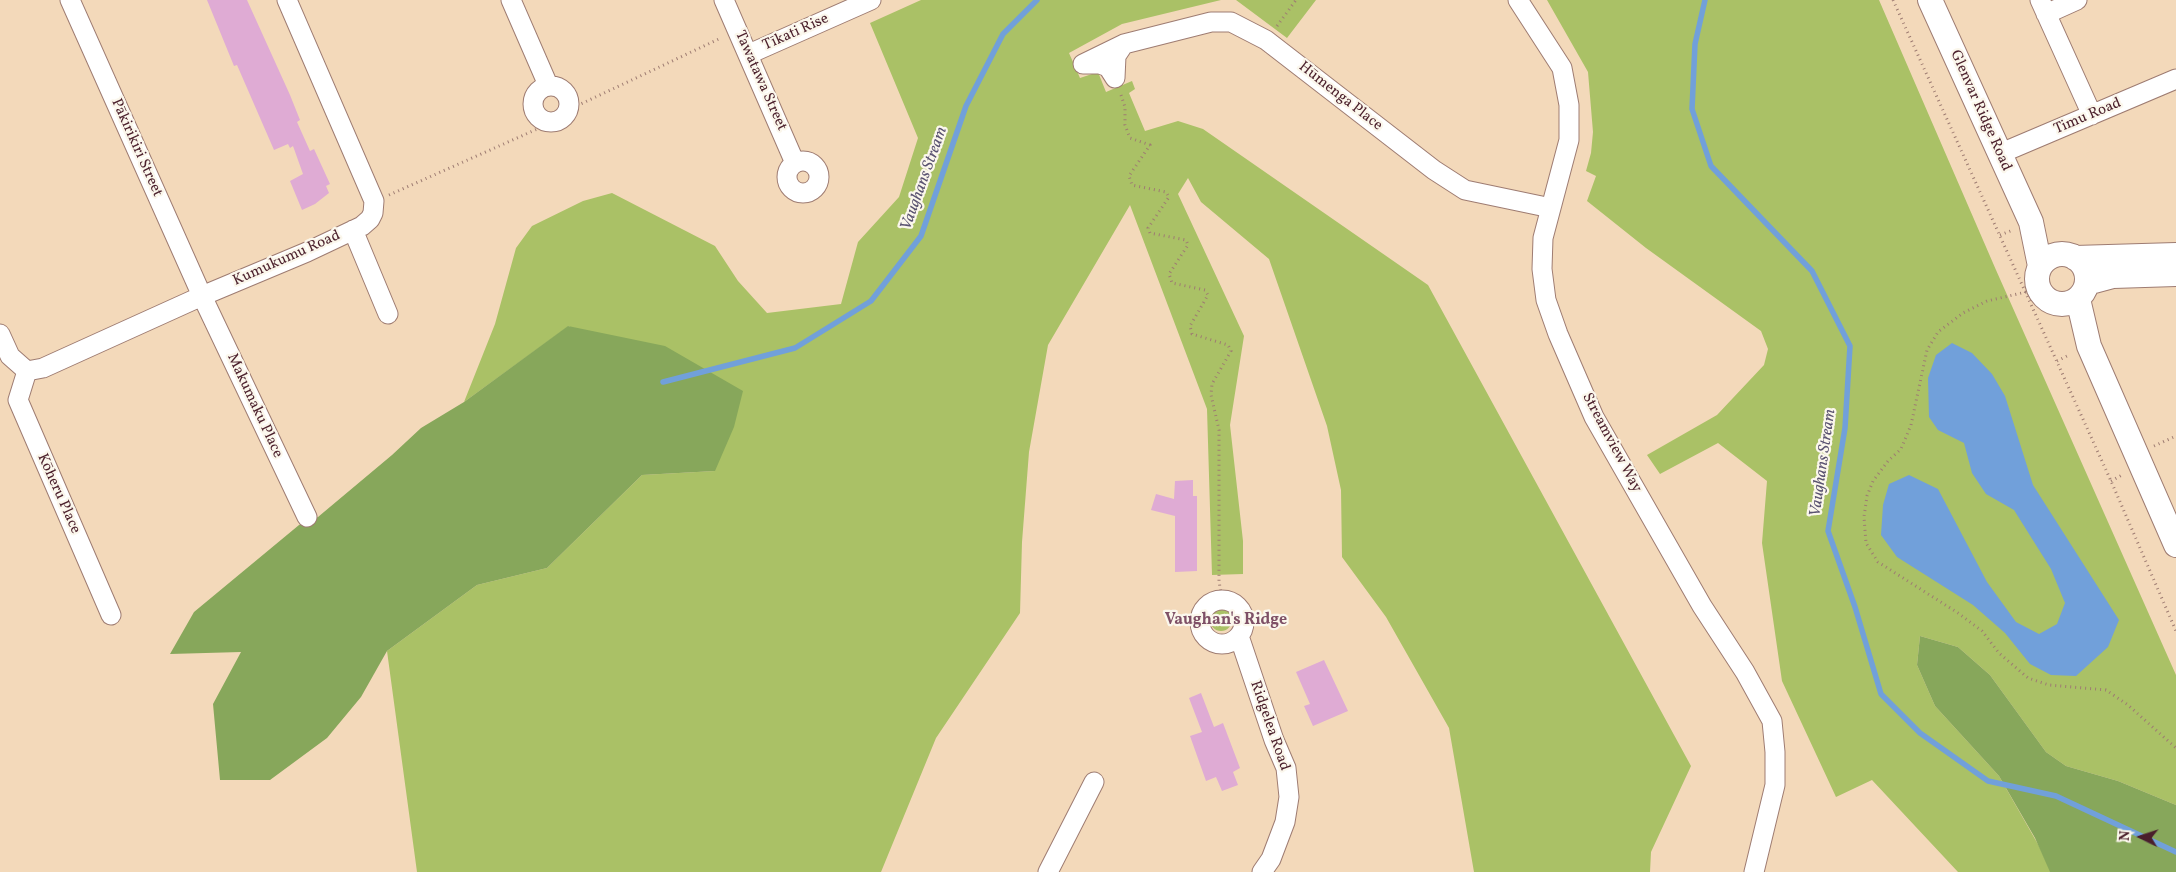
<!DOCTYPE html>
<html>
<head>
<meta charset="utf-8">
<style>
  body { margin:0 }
  #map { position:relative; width:2176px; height:872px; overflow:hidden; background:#f3d9ba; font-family:Vollkorn,serif }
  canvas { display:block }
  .north { position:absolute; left:2116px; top:812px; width:50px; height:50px; -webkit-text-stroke:4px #fbf7ec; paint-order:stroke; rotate:274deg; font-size:14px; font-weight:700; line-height:20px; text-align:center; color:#4a1f2b }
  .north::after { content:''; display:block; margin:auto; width:18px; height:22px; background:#4a1f2b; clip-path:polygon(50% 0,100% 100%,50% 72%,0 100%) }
</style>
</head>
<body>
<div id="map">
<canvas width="2176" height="872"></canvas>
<div class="north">N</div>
</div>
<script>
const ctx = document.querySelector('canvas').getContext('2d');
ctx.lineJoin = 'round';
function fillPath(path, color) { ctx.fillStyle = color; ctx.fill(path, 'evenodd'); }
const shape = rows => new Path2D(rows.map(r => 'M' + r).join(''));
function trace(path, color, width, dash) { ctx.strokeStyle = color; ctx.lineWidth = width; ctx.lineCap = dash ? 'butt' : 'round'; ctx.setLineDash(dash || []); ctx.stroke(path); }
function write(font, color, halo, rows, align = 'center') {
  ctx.font = font + ' Vollkorn,serif'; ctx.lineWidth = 4.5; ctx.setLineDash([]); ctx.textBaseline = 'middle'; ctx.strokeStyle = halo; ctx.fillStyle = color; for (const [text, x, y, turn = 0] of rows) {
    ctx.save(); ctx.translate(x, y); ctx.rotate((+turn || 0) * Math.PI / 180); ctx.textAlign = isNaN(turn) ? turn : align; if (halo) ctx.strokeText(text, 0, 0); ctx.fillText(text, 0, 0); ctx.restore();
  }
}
fillPath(shape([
  [921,0,1221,0,1122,24,1069,53,1080,78,1098,72,1106,92,1132,81,1135,89,1129,93,1145,131,1178,121,1203,129,1428,285,1691,766,1651,852,1650,872,1474,872,1449,728,1386,617,1342,557,1341,490,1327,426,1269,259,1201,202,1188,178,1178,194,1244,336,1230,425,1243,541,1243,574,1212,575,1207,409,1130,205,1048,345,1029,452,1022,542,1020,613,936,738,881,872,417,872,387,651,477,585,547,568,642,475,715,471,569,326,464,402,495,324,516,248,532,226,583,201,612,193,715,246,738,281,767,313,841,304,858,242,899,197,918,138,870,23],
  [1236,0,1316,0,1287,38],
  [1547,0,1879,0,1996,270,2176,675,2176,805,2118,781,2066,766,2046,752,1990,675,1958,647,1920,636,1917,665,1935,706,1999,776,2039,846,2051,872,1958,872,1872,780,1836,797,1782,681,1762,543,1767,481,1718,443,1660,474,1647,455,1717,415,1764,365,1768,349,1761,331,1646,248,1587,201,1596,176,1586,171,1591,153,1593,132,1588,72],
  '1210 620a11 11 0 1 1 22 0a11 11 0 1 1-22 0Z'
]), '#aac166');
fillPath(shape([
  [568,326,665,346,743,391,734,427,715,471,642,475,547,568,477,585,387,651,361,697,327,738,270,780,220,780,213,704,241,652,170,654,194,612,299,525,318,517,392,455,421,428,464,402],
  [1920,636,1958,647,1990,675,2046,752,2066,766,2118,781,2176,805,2176,872,2050,872,2035,838,1999,776,1935,706,1917,665]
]), '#87a75b');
fillPath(shape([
  [1952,343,1972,353,1992,374,2005,396,2033,485,2119,620,2108,647,2076,676,2051,675,2030,664,2005,633,1973,605,1897,557,1881,535,1883,505,1889,484,1909,475,1938,489,1987,582,2016,622,2039,634,2057,624,2065,603,2051,569,2014,510,1986,494,1972,473,1964,443,1938,430,1929,417,1928,378,1936,355]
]), '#71a0da');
trace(shape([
  [1705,0,1695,44,1692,109,1711,166,1812,271,1850,346,1845,428,1828,531,1855,607,1881,694,1920,733,1988,781,2056,796,2176,852],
  [663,382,795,348,871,301,921,236,966,106,1003,34,1037,0]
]), '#71a0da', 5.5);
fillPath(shape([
  [207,0,247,0,290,95,300,120,297,122,310,151,314,149,330,184,326,186,329,193,315,204,302,210,290,181,303,174,293,146,290,148,288,144,274,150,237,65,234,66],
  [1193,480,1193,496,1197,496,1197,571,1175,572,1175,516,1151,510,1156,494,1174,499,1175,481],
  [1324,660,1348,711,1313,726,1304,706,1310,704,1296,672],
  [1201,693,1214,727,1223,723,1240,768,1233,772,1238,785,1222,791,1216,777,1206,781,1190,736,1202,732,1189,698]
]), '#dfabd4');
const minor = shape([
  [70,0,202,296,307,517],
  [511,0,548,85],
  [724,0,795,163],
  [1518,0,1562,68,1569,105,1569,140,1543,238,1542,269,1546,300,1558,334,1594,417,1702,606,1745,672,1772,721,1775,752,1775,785,1754,872],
  [2040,0,2092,115],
  [2046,14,2077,0],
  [1124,44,1116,56,1115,78,1108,67,1100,64,1083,64,1124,44,1211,22,1231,22,1266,40,1434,170,1465,190,1551,208],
  [749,54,871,0],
  '533 104a18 18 0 1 1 36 0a18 18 0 1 1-36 0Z',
  [1999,154,2176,79],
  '787 177a16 16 0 1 1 32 0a16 16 0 1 1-32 0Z',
  [353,230,388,314],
  [0,334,10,356,27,371],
  [27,371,43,368,202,296,307,252,362,226,370,219,373,213,374,201,287,0],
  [27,371,18,400,111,615],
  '1200 622a22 22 0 1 1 44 0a22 22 0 1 1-44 0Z',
  [1239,636,1274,740,1286,768,1289,797,1285,822,1271,859,1262,872],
  [1048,872,1094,782]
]);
const tertiary = shape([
  [1930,0,2031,222,2040,266],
  '2037 279a25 25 0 1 1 50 0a25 25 0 1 1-50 0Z',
  [2075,258,2176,255],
  [2087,283,2113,276,2176,274],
  [2078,299,2089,346,2176,545]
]);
trace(minor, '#9e7c72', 21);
trace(tertiary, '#9e7c72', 26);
trace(shape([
  [1893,0,2111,481,2176,631],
  [1277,26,1296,0],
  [1121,95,1125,107,1125,125,1130,138,1150,145,1129,176,1132,185,1166,192,1169,197,1148,228,1150,233,1186,240,1188,245,1169,274,1172,283,1205,290,1208,295,1190,326,1192,334,1228,345,1231,351,1212,384,1211,395,1219,430,1219,581,1222,600],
  [568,110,721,38],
  [389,195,553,122],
  [2000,235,2013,230],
  [2026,292,1987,301,1963,313,1938,332,1927,350,1911,425,1901,449,1888,461,1873,481,1867,496,1864,517,1866,543,1878,562,1958,613,1982,631,1999,653,2028,678,2049,685,2106,690,2128,705,2176,748],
  [2057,361,2069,355],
  [2154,446,2176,436],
  [2111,481,2122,475]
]), '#9e7c72', 3, [1, 4]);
trace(minor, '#fff', 19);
trace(tertiary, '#fff', 24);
write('15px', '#4a1f2b', '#fbf7ec', [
  ["Tīkati Rise",796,33,-24],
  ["Tawatawa Street",760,81,66],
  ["Hūmenga Place",1340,97,38],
  ["Glenvar Ridge Road",1980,111,66],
  ["Timu Road",2088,117,-23],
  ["Pākirikiri Street",136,148,66],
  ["Kumukumu Road",287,259,-24],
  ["Makumaku Place",254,406,65],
  ["Streamview Way",1611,443,62],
  ["Kōheru Place",58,494,66],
  ["Ridgelea Road",1269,726,71]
]);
write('italic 16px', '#5a5371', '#fbf7ec', [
  ["Vaughans Stream",925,179,-70],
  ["Vaughans Stream",1824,463,-82]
]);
write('bold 16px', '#7e5066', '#fbf7ec', [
  ["Vaughan's Ridge",1226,621]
]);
</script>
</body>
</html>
